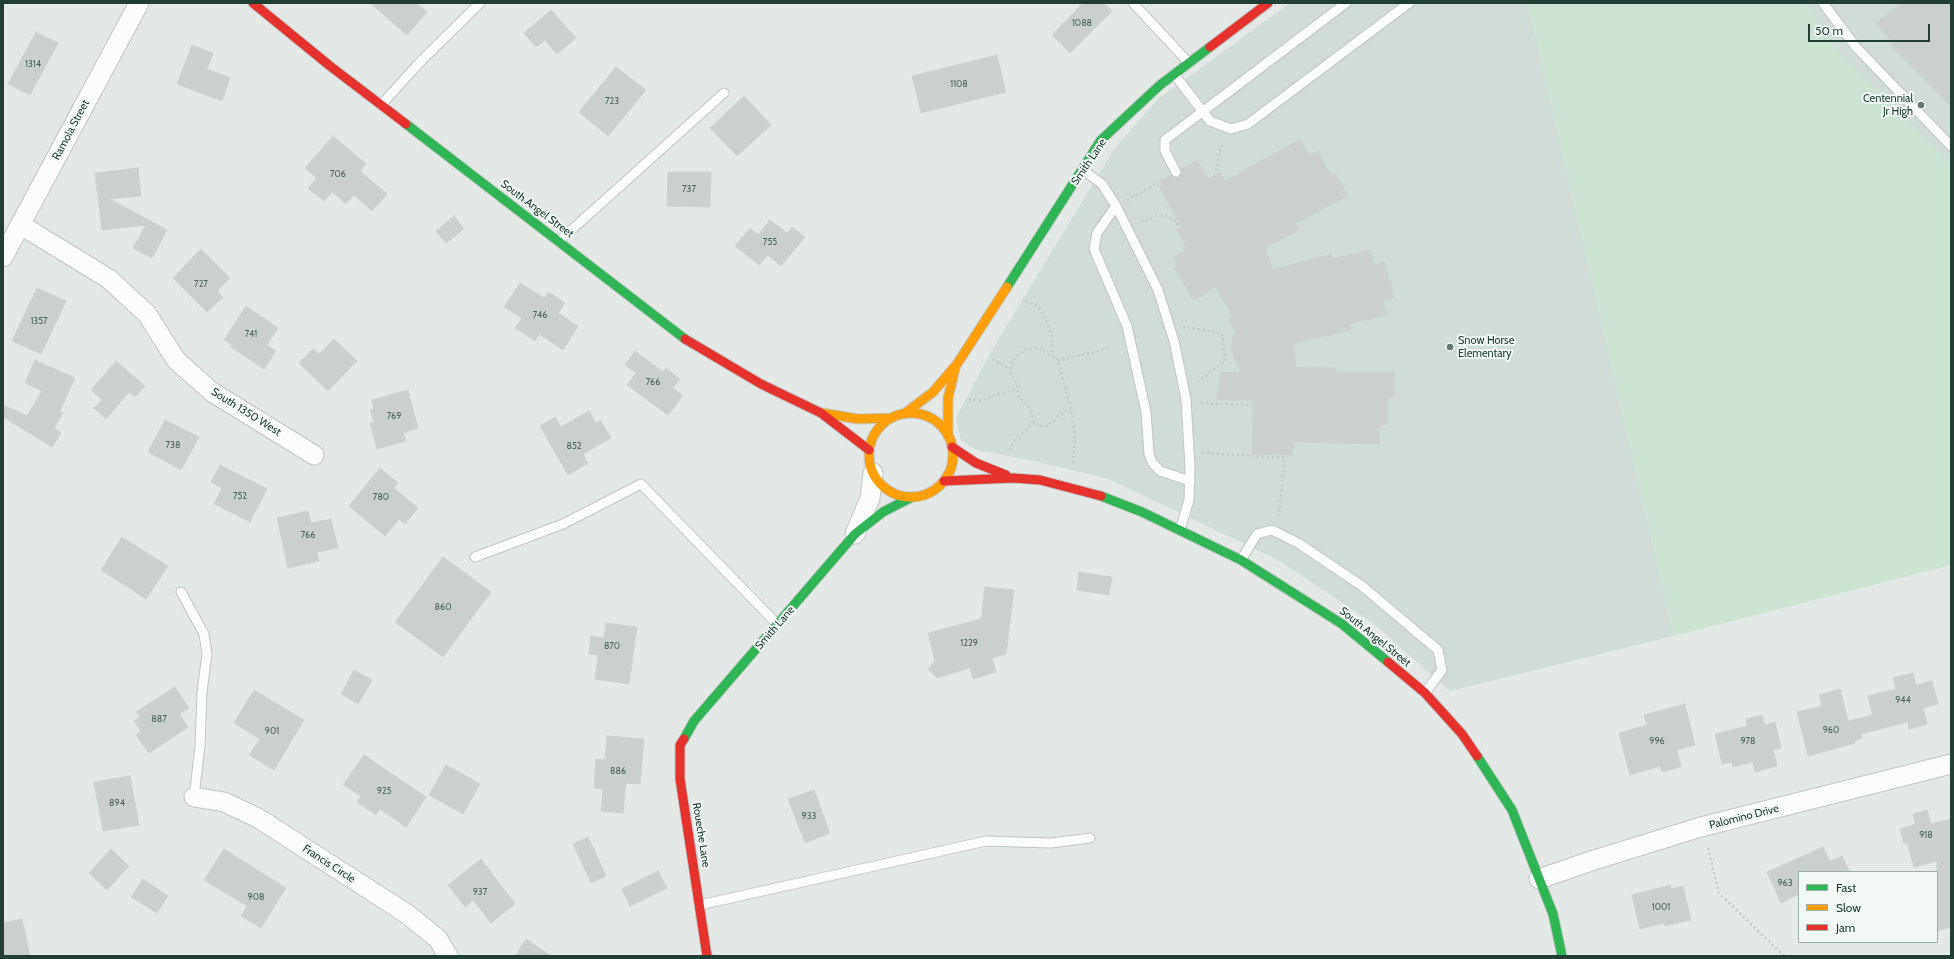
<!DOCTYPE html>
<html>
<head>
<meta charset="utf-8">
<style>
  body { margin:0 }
  #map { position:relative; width:1954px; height:959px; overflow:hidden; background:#e4e9e7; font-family:Cabin,sans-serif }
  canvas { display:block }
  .frame { position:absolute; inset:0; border:4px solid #213e35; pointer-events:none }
  .legend { position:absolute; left:1798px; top:871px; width:140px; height:72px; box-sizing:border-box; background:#f2f9f5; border:1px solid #9eaea8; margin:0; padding:5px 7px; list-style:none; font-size:12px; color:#213e35 }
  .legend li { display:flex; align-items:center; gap:8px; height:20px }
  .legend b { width:20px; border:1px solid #9eaea8 }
  .scale { position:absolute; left:1808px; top:24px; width:122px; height:18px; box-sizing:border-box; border:2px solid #213e35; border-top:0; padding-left:5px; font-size:12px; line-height:14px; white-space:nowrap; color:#213e35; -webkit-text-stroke:3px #f2f9f5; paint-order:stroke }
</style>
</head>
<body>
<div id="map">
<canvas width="1954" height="959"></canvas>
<div class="frame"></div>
<ul class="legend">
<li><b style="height:5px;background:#30b455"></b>Fast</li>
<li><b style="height:5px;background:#ff9f0a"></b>Slow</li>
<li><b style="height:5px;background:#e5322d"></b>Jam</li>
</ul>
<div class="scale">50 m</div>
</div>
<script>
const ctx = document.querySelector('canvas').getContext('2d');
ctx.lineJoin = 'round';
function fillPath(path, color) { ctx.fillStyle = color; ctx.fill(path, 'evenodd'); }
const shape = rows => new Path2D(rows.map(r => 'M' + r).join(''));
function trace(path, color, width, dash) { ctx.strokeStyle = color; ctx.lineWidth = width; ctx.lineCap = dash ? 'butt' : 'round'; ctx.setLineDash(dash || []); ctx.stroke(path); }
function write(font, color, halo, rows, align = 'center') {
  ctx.font = font + ' Cabin,sans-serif'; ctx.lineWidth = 4; ctx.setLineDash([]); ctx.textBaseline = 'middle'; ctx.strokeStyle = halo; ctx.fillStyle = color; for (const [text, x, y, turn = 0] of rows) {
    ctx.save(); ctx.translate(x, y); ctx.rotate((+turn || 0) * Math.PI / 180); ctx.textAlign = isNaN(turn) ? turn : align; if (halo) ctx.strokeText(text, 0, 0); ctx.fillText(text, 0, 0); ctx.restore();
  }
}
fillPath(shape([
  [1290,3,1528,3,1674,636,1450,691,1374,624,1276,559,1109,479,1025,459,976,450,961,440,956,418,992,350,1114,149,1158,99],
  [1300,139,1310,156,1318,151,1331,175,1335,174,1348,196,1295,224,1299,230,1265,248,1273,269,1330,254,1332,259,1374,264,1384,263,1392,286,1393,298,1383,301,1387,315,1349,324,1350,330,1293,344,1296,367,1336,372,1394,373,1394,396,1388,397,1388,424,1380,425,1379,444,1294,442,1293,455,1252,454,1253,401,1217,400,1220,372,1244,374,1231,350,1232,339,1235,331,1228,320,1233,317,1215,287,1194,300,1175,269,1178,266,1173,257,1187,249,1176,230,1182,226,1157,183,1196,160,1209,179,1225,181],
  [1806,3,1951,3,1951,164,1832,45]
]), '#d1dbd7');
fillPath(shape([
  [1528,3,1806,3,1832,45,1951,164,1951,565,1674,636]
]), '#cce3d3');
const building = shape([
  [370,3,416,3,427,12,407,35,370,3],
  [1083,3,1104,3,1112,11,1070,53,1052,35,1083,3],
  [1901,3,1951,3,1951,106,1890,45,1893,43,1876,23,1901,3],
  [551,10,576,38,557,54,545,40,536,47,524,33,551,10],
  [36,32,58,43,30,95,8,84,36,32],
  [192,45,213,53,207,69,230,78,222,101,177,84,192,45],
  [997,55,1006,92,921,113,912,76,997,55],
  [616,67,646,90,608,136,579,112,616,67],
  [744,96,771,125,737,156,710,128,744,96],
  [333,136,366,164,360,171,387,194,372,211,354,195,346,204,332,192,324,201,308,188,317,178,305,168,333,136],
  [1300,139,1310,156,1318,151,1331,175,1335,173,1348,196,1295,224,1299,230,1265,248,1273,269,1331,254,1332,259,1370,250,1374,264,1384,262,1392,286,1393,298,1383,301,1387,315,1349,324,1351,330,1293,344,1296,367,1336,368,1336,372,1394,372,1394,397,1388,397,1388,425,1380,425,1379,444,1294,442,1293,455,1252,454,1253,401,1217,400,1220,372,1241,373,1231,350,1232,339,1235,331,1228,320,1233,317,1215,287,1194,301,1174,268,1178,266,1173,257,1187,249,1176,230,1182,227,1157,183,1171,175,1175,178,1179,177,1182,173,1181,169,1197,160,1209,179,1220,172,1225,181,1300,139],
  [138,168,141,196,110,199,167,230,152,258,133,248,146,225,102,230,95,173,138,168],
  [668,172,711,172,710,207,667,206,668,172],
  [454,216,464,229,446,243,436,231,454,216],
  [770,220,787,233,792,227,805,237,781,266,768,255,759,265,735,246,750,228,758,235,770,220],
  [201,249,230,278,217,291,223,297,207,312,173,278,201,249],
  [520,283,544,298,549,292,565,303,558,313,578,326,563,350,539,334,535,341,515,328,522,318,504,307,520,283],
  [37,288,66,301,41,354,12,341,37,288],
  [246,306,278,328,267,345,276,351,264,369,231,347,232,345,224,340,246,306],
  [334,339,357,361,328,391,299,363,313,349,319,354,334,339],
  [635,351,663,372,666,368,680,379,673,388,683,396,668,415,627,385,636,373,625,365,635,351],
  [35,360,75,378,60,411,63,413,54,428,61,433,52,447,3,417,3,405,27,416,42,391,25,383,35,360],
  [116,361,145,386,135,397,129,392,106,419,94,408,102,400,91,390,116,361],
  [408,390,418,428,403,433,406,441,377,449,370,423,374,422,370,410,374,409,372,400,408,390],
  [589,411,596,423,600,420,611,438,583,454,588,463,568,475,540,426,555,417,561,427,589,411],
  [165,420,199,437,181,470,148,452,165,420],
  [220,465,267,489,250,522,214,504,222,488,211,482,220,465],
  [380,468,398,483,394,488,418,508,405,524,399,519,385,536,349,506,380,468],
  [308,511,311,523,331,519,338,548,317,552,319,561,288,568,277,518,308,511],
  [122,537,168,566,146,599,101,570,122,537],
  [443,557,491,592,443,657,395,622,443,557],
  [1079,572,1112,577,1109,595,1077,590,1079,572],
  [985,587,1014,590,1006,654,992,658,996,672,973,679,970,668,937,678,928,669,935,661,928,633,981,619,985,587],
  [606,623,637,627,629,684,595,679,598,655,589,654,591,636,604,638,606,623],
  [354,670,372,680,358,704,341,694,354,670],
  [1913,673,1916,685,1932,681,1938,704,1923,708,1927,724,1909,729,1908,722,1861,734,1862,738,1854,741,1855,743,1808,756,1797,712,1822,706,1819,695,1840,689,1848,721,1873,715,1868,696,1896,689,1893,678,1913,673],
  [175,687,189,708,179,714,188,727,149,753,136,735,141,731,134,721,140,717,136,712,175,687],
  [254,690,304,720,274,770,249,755,260,739,234,723,254,690],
  [1685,704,1695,745,1677,750,1681,767,1662,772,1660,766,1630,775,1619,733,1647,725,1644,715,1685,704],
  [1762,715,1765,725,1775,722,1781,748,1773,750,1777,766,1755,772,1753,762,1733,767,1732,762,1722,764,1715,734,1747,726,1746,719,1762,715],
  [607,736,644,739,640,784,626,783,623,813,601,811,603,789,594,788,596,759,605,760,607,736],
  [364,755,426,797,406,827,380,809,376,815,357,802,361,796,343,785,364,755],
  [446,765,480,784,463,814,429,795,446,765],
  [130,776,139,825,103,831,94,782,130,776],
  [814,790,830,833,805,843,788,799,814,790],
  [1927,810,1931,824,1951,819,1951,927,1937,931,1937,861,1914,867,1907,843,1904,844,1900,829,1915,824,1913,814,1927,810],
  [588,837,606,876,591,883,573,844,588,837],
  [1823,847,1830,861,1842,856,1850,872,1799,872,1799,894,1781,903,1767,872,1823,847],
  [111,849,129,866,107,890,89,873,111,849],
  [224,849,286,888,261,928,241,916,247,906,204,880,224,849],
  [481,859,515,904,491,923,473,900,465,907,448,885,481,859],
  [658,871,667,888,630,906,622,889,658,871],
  [143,879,168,896,157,913,131,897,143,879],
  [1670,885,1671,889,1683,886,1691,920,1665,926,1664,923,1640,929,1632,895,1670,885],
  [22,919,30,956,3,956,3,923,22,919],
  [526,939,551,956,515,956,526,939]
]);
fillPath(building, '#cbd0ce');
trace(building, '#ccd2d0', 1);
const lane = shape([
  [1133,3,1189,63],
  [1823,3,1856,47,1951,146],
  [1174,74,1210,121,1231,129,1248,124,1409,3],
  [381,105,421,61,480,3],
  [1083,170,1102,184,1116,206,1158,290,1174,341,1186,399,1190,468,1189,500,1180,530],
  [1176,172,1165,151,1165,140,1346,3],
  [1116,206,1097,233,1094,249,1127,326,1146,412,1149,454,1152,462,1160,471,1190,481],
  [559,241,724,93],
  [475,557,563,524,641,484,777,624],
  [1241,560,1257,534,1272,530,1298,543,1362,586,1438,650,1442,670,1425,693],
  [181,592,204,634,207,654,202,692,200,746,194,797],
  [700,905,986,841,1051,843,1090,838]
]);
const street = shape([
  [21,225,109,279,147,314,176,360,212,392,314,455],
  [3,257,139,3],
  [855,534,870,498,873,473],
  [194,797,224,802,258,818,407,914,438,939,448,956],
  [1539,879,1594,860,1701,827,1951,764]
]);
const fast = shape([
  [406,124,685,339],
  [1007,287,1101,140,1160,85,1210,47],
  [1101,496,1142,512,1241,560,1342,624,1388,662],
  [684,739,694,721,855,534,883,512,912,497],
  [1477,756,1512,810,1553,914,1562,956]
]);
const slow = shape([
  [822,413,858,419,891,418],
  '869 455a42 42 0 1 1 84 0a42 42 0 1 1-84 0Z',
  [904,414,933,392,957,364,1007,287],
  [948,436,948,398,955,369]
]);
const jam = shape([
  [253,3,330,66,406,124],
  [1210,47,1268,3],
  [685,339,761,384,821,413,869,450],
  [952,447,976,463,1006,475],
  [944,481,1013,478,1040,480,1101,496],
  [1388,662,1425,693,1462,734,1477,756],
  [684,739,680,745,680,779,707,956]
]);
trace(lane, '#c1c6c4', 11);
trace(street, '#c1c6c4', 21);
trace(fast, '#bfc7c4', 11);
trace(slow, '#bfc7c4', 11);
trace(jam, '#bfc7c4', 11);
trace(shape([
  [1215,176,1222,142],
  [1127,200,1157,183],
  [1141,222,1156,216,1165,216,1175,220,1179,228],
  [1026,301,1038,306,1046,320,1052,335,1052,355],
  [1183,327,1222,333,1225,361,1198,382],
  [992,359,1011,369],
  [1058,361,1110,348],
  [969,399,978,401,1017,388],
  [1201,403,1250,405],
  [1071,408,1060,414,1048,426,1038,426,1033,419,1030,408,1019,397,1017,384,1010,372,1013,360,1024,350,1037,348,1057,358,1071,408,1075,439,1073,463],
  [1010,450,1014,441,1035,422],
  [1202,453,1285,458,1279,516],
  [1708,848,1719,893,1784,956]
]), '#c0cac5', 2.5, [2, 3]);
trace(lane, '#fbfcfb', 9);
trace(street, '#fbfcfb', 19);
trace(fast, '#30b455', 9);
trace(slow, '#ff9f0a', 9);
trace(jam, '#e5322d', 9);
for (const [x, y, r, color] of [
  [1921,105,4,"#657a73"],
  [1450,347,4,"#657a73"]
]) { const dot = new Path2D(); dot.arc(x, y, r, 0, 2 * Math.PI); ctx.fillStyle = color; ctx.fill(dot); trace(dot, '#f2f9f5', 1.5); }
write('9px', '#4c635c', null, [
  ["1088",1082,23],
  ["1314",33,64],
  ["1108",959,84],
  ["723",612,101],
  ["706",338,174],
  ["737",689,189],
  ["755",770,242],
  ["727",201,284],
  ["746",540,315],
  ["1357",39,321],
  ["741",251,334],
  ["766",653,382],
  ["769",394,416],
  ["738",173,445],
  ["852",574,446],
  ["752",240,496],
  ["780",381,497],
  ["766",308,535],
  ["860",443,607],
  ["1229",969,643],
  ["870",612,646],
  ["944",1903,700],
  ["887",159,719],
  ["960",1831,730],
  ["901",272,731],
  ["996",1657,741],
  ["978",1748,741],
  ["886",618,771],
  ["925",384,791],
  ["894",117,803],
  ["933",809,816],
  ["918",1926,835],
  ["963",1785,883],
  ["937",480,892],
  ["908",256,897],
  ["1001",1661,907]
]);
write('11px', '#213e35', '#f2f9f5', [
  ["Centennial",1913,99],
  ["Jr High",1913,112],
  ["Snow Horse",1458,341,"left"],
  ["Elementary",1458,354,"left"]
], 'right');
write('11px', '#213e35', '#f2f9f5', [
  ["Ramola Street",71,130,-62],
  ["Smith Lane",1089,162,-56],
  ["South Angel Street",537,209,37],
  ["South 1350 West",246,412,32],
  ["Smith Lane",775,628,-49],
  ["South Angel Street",1375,637,39],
  ["Palomino Drive",1744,817,-14],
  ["Roueche Lane",701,835,81],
  ["Francis Circle",329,864,33]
]);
</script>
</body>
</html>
